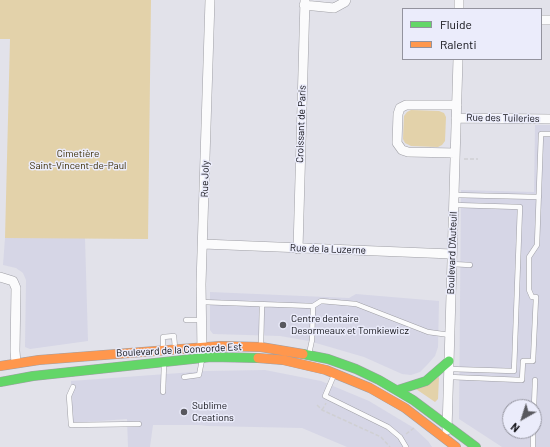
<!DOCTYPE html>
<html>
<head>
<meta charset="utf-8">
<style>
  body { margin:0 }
  #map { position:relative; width:550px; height:447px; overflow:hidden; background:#e2e2ea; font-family:Barlow,sans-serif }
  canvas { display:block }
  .legend { position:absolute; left:402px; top:8px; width:140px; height:52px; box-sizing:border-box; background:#ebecfb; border:1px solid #93939e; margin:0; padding:5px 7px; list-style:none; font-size:12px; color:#0e0e13 }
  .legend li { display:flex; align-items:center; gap:8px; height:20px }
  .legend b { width:20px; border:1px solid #93939e }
  .north { position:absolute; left:502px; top:399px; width:40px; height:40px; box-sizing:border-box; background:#ebecfb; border:1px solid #93939e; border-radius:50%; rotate:219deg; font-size:11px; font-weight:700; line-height:16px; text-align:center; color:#0e0e13 }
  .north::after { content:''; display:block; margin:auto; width:14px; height:18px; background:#58585e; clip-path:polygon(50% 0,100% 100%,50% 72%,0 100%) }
</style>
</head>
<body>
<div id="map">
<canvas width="550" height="447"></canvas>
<ul class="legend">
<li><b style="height:5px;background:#63d668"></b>Fluide</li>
<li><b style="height:5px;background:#ff974d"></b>Ralenti</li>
</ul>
<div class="north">N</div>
</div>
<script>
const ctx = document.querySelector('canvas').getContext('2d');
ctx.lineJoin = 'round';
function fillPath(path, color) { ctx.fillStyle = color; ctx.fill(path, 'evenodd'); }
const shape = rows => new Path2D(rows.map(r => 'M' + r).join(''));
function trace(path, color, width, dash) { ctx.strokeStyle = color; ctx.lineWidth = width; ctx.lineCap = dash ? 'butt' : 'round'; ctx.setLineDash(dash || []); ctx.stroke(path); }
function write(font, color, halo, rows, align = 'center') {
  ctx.font = font + ' Barlow,sans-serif'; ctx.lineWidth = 3; ctx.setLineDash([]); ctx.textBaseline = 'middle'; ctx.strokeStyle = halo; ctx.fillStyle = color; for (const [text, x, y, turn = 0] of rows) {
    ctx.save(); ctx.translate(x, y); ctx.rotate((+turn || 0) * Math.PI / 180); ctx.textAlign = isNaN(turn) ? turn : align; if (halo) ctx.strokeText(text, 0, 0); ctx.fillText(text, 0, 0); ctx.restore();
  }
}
fillPath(shape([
  [535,125,550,125,550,447,502,447,459,419,461,190,534,192],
  [510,407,534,407,534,431,510,431],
  [5,238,85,238,88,341,30,349,25,347,26,280,23,273,16,268,3,265],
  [210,292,349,298,356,294,439,301,438,347,435,356,427,365,420,372,411,375,402,374,364,357,309,341,280,336,213,334,210,330],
  [265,370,321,381,369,401,414,428,428,441,432,447,347,447,302,428,208,426,199,425,153,425,150,447,128,447,127,419,73,423,71,401,71,381,207,371]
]), '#d6d6e6');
fillPath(shape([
  [0,0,151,0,148,239,5,238,10,39,0,39],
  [411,110,439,111,444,113,446,117,445,141,442,145,438,147,411,146,405,143,403,139,404,116,407,112],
  [439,377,438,399,435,402,416,389]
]), '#e3d2aa');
const lane = shape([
  [454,195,539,197],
  [452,264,470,265],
  [201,302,313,306,312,340,309,354],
  [313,306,321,301,356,304,428,332,450,335],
  [186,320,201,320],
  [261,346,262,304],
  [163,349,163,337,174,336,175,348],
  [449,369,514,371,520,207,454,205],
  [334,375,325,396,388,427,400,437,406,447],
  [184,377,199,375,202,360],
  [449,377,522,380,523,361,533,361,536,297,532,297,529,290,529,257,537,245,541,134,550,134],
  [73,387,69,396,71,425,139,424],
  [163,392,164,364],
  [534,407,535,380],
  [533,447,533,431]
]);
const street = shape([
  [304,5,334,8,345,2,346,0],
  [459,9,459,0],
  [541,20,550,20],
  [456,118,550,119],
  [455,153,408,152,402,150,397,143,398,114,400,108,406,105,457,105],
  [203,244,452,254],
  [298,249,305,0],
  [0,277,13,281,16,288,15,351,16,363],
  [202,352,201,284,210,0],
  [447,430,458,59]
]);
const fast = shape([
  [303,354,328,359,356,369,379,380,413,400,476,447],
  [0,382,33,376,211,357,258,358],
  [398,390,426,381,449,361]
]);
const slow = shape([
  [258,358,283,360,326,370,370,388,405,408,456,447],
  [0,366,39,360,220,346,261,347,303,354]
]);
trace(lane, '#9f9fa5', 5.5);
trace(street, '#9f9fa5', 10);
trace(fast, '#9f9fa5', 10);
trace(slow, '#9f9fa5', 10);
trace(shape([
  [464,159,478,159],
  [317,405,322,410,381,437,390,447],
  [322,410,326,403],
  [406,434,414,428]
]), '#d0d0d3', 1.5, [4, 2]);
trace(lane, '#fbfbfc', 4.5);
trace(street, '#fbfbfc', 9);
trace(fast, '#63d668', 9);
trace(slow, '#ff974d', 9);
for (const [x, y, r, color] of [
  [283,325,4,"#58585e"],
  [184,412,4,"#58585e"]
]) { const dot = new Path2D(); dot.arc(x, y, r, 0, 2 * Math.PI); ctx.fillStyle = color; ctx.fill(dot); trace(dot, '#ebecfb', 1.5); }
write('10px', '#0e0e13', '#ebecfb', [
  ["Rue des Tuileries",503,118,1],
  ["Croissant de Paris",301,124,-88],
  ["Rue Joly",205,179,-88],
  ["Rue de la Luzerne",328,249,2],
  ["Boulevard D'Auteuil",452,253,-88],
  ["Boulevard de la Concorde Est",179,350,-3]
]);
write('10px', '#372900', '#ebecfb', [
  ["Cimetière",78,154],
  ["Saint-Vincent-de-Paul",78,166]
]);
write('10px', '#0e0e13', '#ebecfb', [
  ["Centre dentaire",291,319],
  ["Desormeaux et Tomkiewicz",291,331],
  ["Sublime",192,406],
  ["Creations",192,418]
], 'left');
</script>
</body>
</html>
